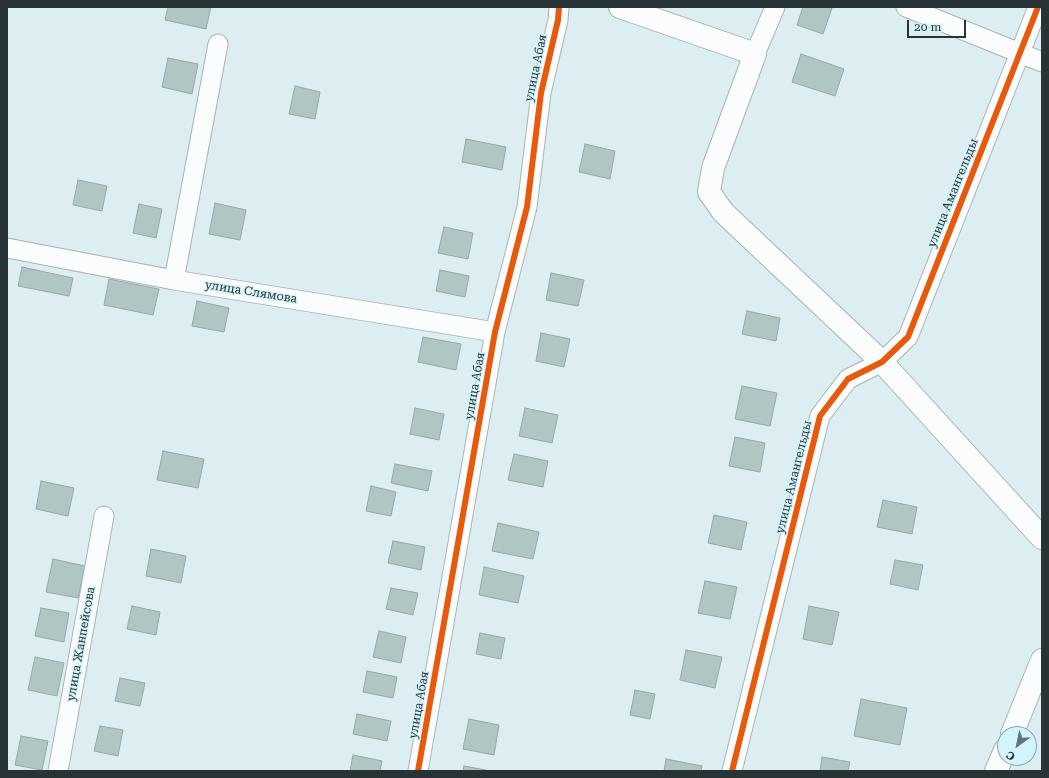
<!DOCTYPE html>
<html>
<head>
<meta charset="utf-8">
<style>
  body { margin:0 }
  #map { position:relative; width:1049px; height:778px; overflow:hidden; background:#dceef1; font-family:"Roboto Serif",serif }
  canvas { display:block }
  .frame { position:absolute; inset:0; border:8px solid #273336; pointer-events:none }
  .north { position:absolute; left:997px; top:726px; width:40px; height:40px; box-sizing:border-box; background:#d3f4fa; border:1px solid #8ea7ac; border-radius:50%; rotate:213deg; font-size:11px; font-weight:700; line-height:16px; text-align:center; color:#273336 }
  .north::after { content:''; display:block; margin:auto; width:14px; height:18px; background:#667477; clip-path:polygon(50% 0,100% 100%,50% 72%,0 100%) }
  .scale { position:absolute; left:907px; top:20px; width:59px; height:18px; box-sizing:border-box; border:2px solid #273336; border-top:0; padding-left:5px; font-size:12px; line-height:14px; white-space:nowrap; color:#273336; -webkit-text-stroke:3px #d3f4fa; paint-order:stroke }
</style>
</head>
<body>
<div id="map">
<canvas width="1049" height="778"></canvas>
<div class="frame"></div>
<div class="north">С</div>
<div class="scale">20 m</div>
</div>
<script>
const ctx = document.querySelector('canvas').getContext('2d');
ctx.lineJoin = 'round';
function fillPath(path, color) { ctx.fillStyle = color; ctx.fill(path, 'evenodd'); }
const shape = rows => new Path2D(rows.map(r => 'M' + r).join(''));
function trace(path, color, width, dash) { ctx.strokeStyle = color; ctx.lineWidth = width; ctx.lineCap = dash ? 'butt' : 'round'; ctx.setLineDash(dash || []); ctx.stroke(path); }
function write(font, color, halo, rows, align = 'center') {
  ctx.font = font + ' "Roboto Serif",serif'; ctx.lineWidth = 3; ctx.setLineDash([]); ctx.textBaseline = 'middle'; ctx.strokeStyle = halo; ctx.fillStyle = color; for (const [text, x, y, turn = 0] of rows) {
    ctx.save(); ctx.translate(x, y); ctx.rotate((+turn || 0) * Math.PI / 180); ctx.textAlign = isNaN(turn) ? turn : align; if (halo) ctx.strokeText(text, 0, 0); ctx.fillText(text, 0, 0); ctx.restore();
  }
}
const building = shape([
  [168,7,211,7,206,29,165,20,168,7],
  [803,7,828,7,832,8,823,34,797,25,803,7],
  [801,54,844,69,835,96,792,82,801,54],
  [168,58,198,64,192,94,162,87,168,58],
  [295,86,320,92,315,119,289,114,295,86],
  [466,139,506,147,502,170,462,162,466,139],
  [585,144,615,151,610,179,579,172,585,144],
  [78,180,107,186,102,211,73,205,78,180],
  [215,203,246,210,240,240,209,234,215,203],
  [139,204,162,209,156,238,133,233,139,204],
  [444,227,473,233,468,259,438,253,444,227],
  [22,267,73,278,69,296,18,286,22,267],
  [440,270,469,276,465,297,436,291,440,270],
  [551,273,584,280,578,306,546,300,551,273],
  [109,279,159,289,153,315,104,305,109,279],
  [197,301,229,308,224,332,192,326,197,301],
  [747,311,780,318,776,341,742,334,747,311],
  [541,333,570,339,564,367,536,361,541,333],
  [423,337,461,344,456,370,418,362,423,337],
  [742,386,777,393,770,426,735,419,742,386],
  [415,408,444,414,439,440,410,434,415,408],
  [525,408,558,415,552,443,519,436,525,408],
  [735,437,765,443,760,472,729,466,735,437],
  [163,451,204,459,198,488,157,480,163,451],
  [514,454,548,461,543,487,508,480,514,454],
  [395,464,432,471,428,491,391,483,395,464],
  [41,481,74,488,68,516,36,509,41,481],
  [371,486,396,492,391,516,366,511,371,486],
  [883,500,917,507,912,534,877,527,883,500],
  [714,515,747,522,741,550,708,543,714,515],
  [498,523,539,532,533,559,492,551,498,523],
  [393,541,425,547,421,570,388,563,393,541],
  [151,549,186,556,181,583,146,576,151,549],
  [53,559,85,566,78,598,46,592,53,559],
  [895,560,923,565,918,590,890,584,895,560],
  [484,567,524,576,518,603,479,595,484,567],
  [705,581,737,587,730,619,698,613,705,581],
  [391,588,418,593,413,615,386,609,391,588],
  [132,606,160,612,156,635,127,629,132,606],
  [809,606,839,612,832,645,803,639,809,606],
  [41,608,69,613,64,642,35,636,41,608],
  [379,631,406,637,401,663,373,657,379,631],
  [480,633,505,638,501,659,476,654,480,633],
  [686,650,722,657,715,688,680,680,686,650],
  [35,657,64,663,57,696,28,690,35,657],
  [367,671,397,677,393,698,363,692,367,671],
  [120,678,145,683,140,706,115,701,120,678],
  [635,690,655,694,650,719,630,715,635,690],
  [861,699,907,708,900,745,854,736,861,699],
  [357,714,391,721,387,741,353,734,357,714],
  [469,719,499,725,494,755,463,749,469,719],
  [100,726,123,730,118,756,94,751,100,726],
  [21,736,48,741,42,770,15,765,21,736],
  [353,755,382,761,380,771,350,771,353,755],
  [822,757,850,762,848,771,820,771,822,757],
  [666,759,702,766,701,771,664,771,666,759],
  [464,766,491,771,463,771,464,766]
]);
fillPath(building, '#b0c6c4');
trace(building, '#99a8a7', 1);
const street = shape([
  [906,7,1042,62],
  [755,54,775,7],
  [7,248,174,280,495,332],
  [174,280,218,44],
  [58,771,104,516],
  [418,771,495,332,527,207,541,93,558,20,559,7],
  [732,771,820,416,848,379,882,362,908,337,1038,7]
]);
const secondary = shape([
  [620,7,755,54,713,168,709,192,723,212,882,362,1042,538],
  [1012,734,1042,660],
  [996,771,1005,750]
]);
trace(street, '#a6b4b7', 21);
trace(secondary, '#a6b4b7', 24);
trace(street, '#fafcfd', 19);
trace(secondary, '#fafcfd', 22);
trace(shape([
  [418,771,495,332,527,207,541,93,558,20,559,7],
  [732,771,820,416,848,379,882,362,908,337,1038,7]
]), '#e8590c', 6);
write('12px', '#273336', '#d3f4fa', [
  ["улица Абая",536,68,-78],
  ["улица Амангельды",953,193,-68],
  ["улица Слямова",251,292,9],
  ["улица Абая",475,386,-80],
  ["улица Амангельды",794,477,-76],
  ["улица Жанпейсова",81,644,-80],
  ["улица Абая",419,705,-80]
]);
</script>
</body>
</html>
